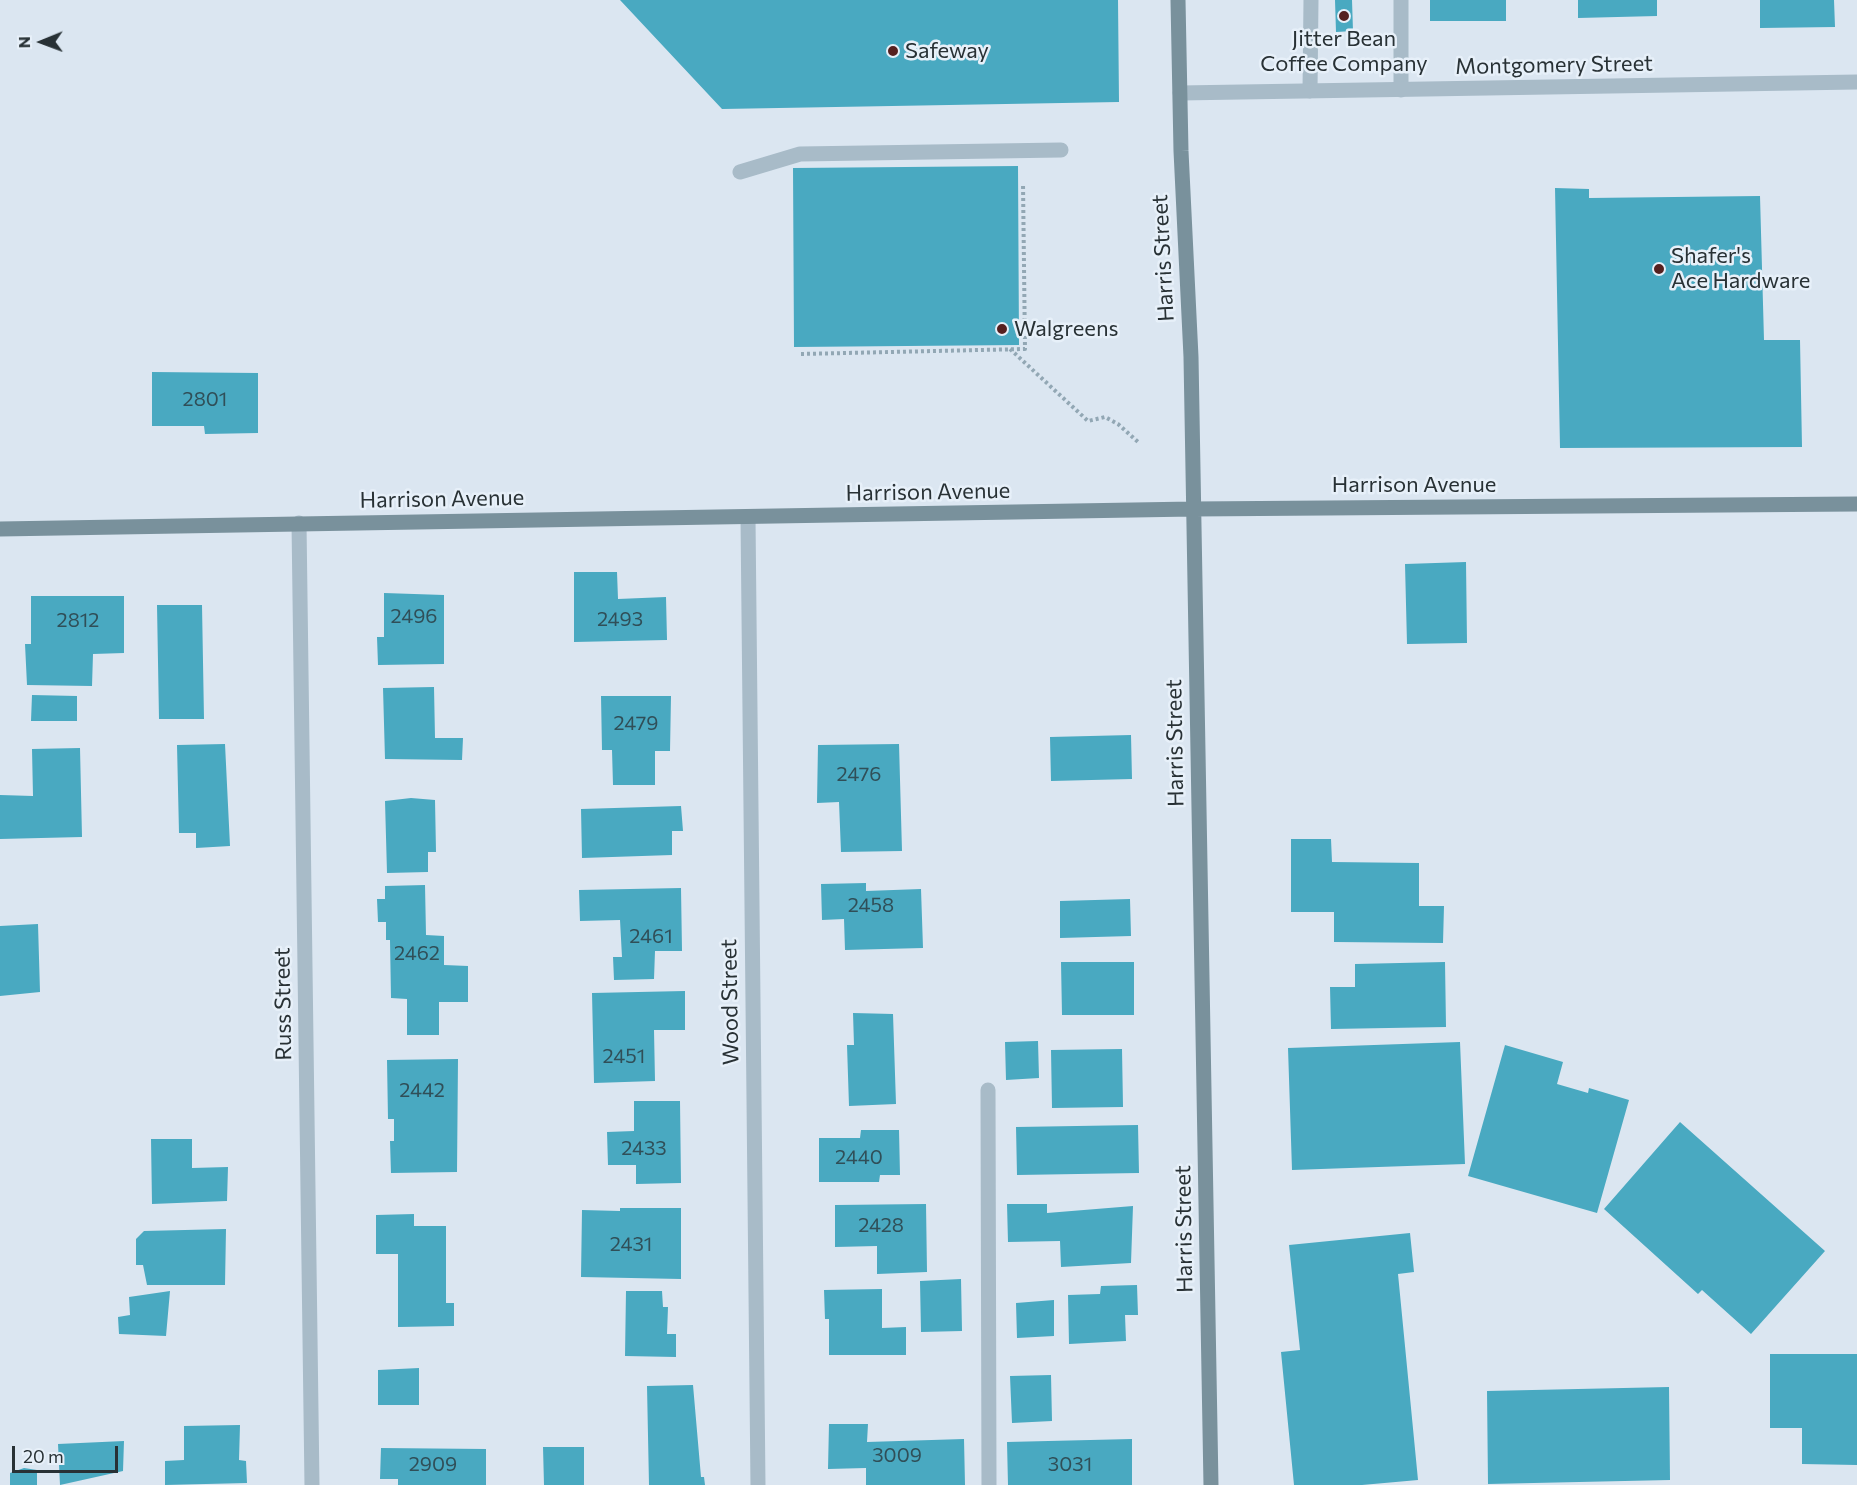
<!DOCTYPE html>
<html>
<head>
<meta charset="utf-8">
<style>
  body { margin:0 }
  #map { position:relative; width:1857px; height:1485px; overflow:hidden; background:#dbe6f1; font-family:Commissioner,sans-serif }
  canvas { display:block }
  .north { position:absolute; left:12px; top:12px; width:60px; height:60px; -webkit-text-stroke:4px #e7f0f9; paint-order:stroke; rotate:269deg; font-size:16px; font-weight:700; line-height:24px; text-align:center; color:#283135 }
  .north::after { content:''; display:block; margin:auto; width:21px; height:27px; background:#283135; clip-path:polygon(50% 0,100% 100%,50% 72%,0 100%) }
  .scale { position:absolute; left:12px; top:1446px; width:106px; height:27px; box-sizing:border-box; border:3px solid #283135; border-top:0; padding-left:8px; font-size:18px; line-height:21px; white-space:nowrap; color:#283135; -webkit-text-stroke:4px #e7f0f9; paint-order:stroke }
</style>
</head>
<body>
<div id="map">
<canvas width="1857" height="1485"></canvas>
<div class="north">N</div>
<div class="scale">20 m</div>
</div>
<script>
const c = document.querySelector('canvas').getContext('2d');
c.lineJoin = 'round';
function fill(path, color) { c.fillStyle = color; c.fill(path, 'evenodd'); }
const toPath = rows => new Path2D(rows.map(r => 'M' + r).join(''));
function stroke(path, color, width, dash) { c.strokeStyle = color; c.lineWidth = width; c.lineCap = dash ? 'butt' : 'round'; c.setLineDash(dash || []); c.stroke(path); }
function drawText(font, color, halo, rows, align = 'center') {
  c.font = font + ' Commissioner,sans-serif'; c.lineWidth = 5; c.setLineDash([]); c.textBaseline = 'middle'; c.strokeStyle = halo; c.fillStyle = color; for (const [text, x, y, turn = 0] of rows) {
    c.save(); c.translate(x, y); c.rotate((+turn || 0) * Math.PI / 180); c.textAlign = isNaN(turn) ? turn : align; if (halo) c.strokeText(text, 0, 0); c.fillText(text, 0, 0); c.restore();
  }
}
const building = toPath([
  [620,0,1118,0,1119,102,722,109],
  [1335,0,1352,0,1353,31,1336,32],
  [1430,0,1506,0,1506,21,1430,21],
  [1578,0,1657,0,1657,16,1578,18],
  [1760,0,1834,0,1835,27,1760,28],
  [1018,166,1019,345,794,347,793,168],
  [1555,188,1589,189,1589,198,1760,196,1764,340,1800,340,1802,447,1560,448],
  [152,372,258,373,258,433,205,434,204,426,152,426],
  [1466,562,1467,643,1407,644,1405,564],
  [574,572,617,572,618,599,666,597,667,640,574,642],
  [384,593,444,595,444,664,378,665,377,637,384,637],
  [31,596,124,596,124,653,93,654,92,686,27,685,25,644,31,644],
  [157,605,202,605,204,719,159,719],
  [434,687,435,738,463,738,462,760,385,759,383,688],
  [32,695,77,696,77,721,31,721],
  [601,696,671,696,670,751,655,751,655,785,613,785,612,750,602,750],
  [1131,735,1132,779,1051,781,1050,737],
  [225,744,230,846,196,848,196,833,179,833,177,745],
  [899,744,902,851,841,852,839,802,817,803,818,745],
  [80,748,82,837,0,839,0,795,33,796,32,749],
  [411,798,435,800,436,852,428,852,428,872,387,873,385,801],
  [681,806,683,831,672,831,672,855,582,858,581,809],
  [1291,839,1331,839,1332,862,1419,863,1419,906,1444,906,1443,943,1334,942,1334,912,1291,912],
  [866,883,866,891,921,889,923,948,845,950,844,919,822,920,821,884],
  [425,885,426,935,444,936,444,965,468,966,468,1002,439,1002,439,1035,407,1035,407,999,391,998,390,940,386,940,386,922,378,922,377,899,385,899,385,886],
  [681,888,682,951,655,951,654,979,614,980,613,957,622,957,620,920,580,921,579,890],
  [1130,899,1131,936,1060,938,1060,901],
  [38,924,40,992,0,996,0,926],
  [1061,962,1134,962,1134,1015,1062,1015],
  [1445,962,1446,1027,1331,1029,1330,987,1355,987,1355,964],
  [685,991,685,1030,654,1030,655,1081,594,1083,592,993],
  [853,1013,893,1014,896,1104,849,1106,847,1045,854,1045],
  [1038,1041,1039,1078,1006,1080,1005,1042],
  [1460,1042,1465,1164,1292,1170,1288,1048],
  [1505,1045,1563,1062,1557,1084,1588,1093,1589,1088,1629,1100,1597,1213,1468,1176],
  [1122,1049,1123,1107,1052,1108,1051,1050],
  [458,1059,457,1172,391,1173,390,1141,394,1141,394,1119,388,1119,387,1060],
  [634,1101,680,1101,681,1183,636,1184,636,1165,608,1165,607,1132,634,1131],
  [1680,1122,1825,1251,1751,1334,1702,1290,1698,1294,1604,1209],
  [1138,1125,1139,1173,1017,1175,1016,1127],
  [861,1130,899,1130,900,1175,880,1175,879,1182,819,1182,819,1138,860,1138],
  [151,1139,192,1139,192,1168,228,1167,227,1201,152,1204],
  [926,1204,927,1272,877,1274,877,1246,835,1247,835,1205],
  [1007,1204,1047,1204,1047,1213,1133,1206,1131,1263,1061,1267,1060,1241,1008,1242],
  [620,1208,681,1208,681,1279,581,1277,582,1210,620,1211],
  [414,1214,414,1226,446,1226,446,1303,454,1303,454,1326,398,1327,398,1254,376,1254,376,1215],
  [226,1229,225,1285,147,1285,143,1265,136,1265,136,1239,144,1231],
  [1410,1233,1414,1272,1398,1274,1418,1480,1362,1485,1294,1485,1281,1352,1300,1350,1289,1245],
  [961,1279,962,1331,921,1332,920,1281],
  [1137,1285,1138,1315,1125,1315,1126,1341,1069,1344,1068,1295,1100,1294,1101,1286],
  [882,1289,882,1328,906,1327,906,1355,829,1355,829,1319,825,1319,824,1290],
  [170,1291,166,1336,119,1334,118,1317,130,1315,129,1297],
  [626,1291,662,1291,663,1307,668,1307,667,1334,676,1334,676,1357,625,1356],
  [1054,1300,1054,1336,1017,1338,1016,1303],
  [1770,1354,1857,1354,1857,1465,1802,1464,1802,1428,1770,1428],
  [419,1368,419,1405,378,1405,378,1370],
  [1051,1375,1052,1421,1012,1423,1010,1376],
  [693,1385,701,1477,704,1477,705,1485,649,1485,647,1386],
  [1669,1387,1670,1480,1488,1484,1487,1391],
  [829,1424,868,1424,867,1442,964,1439,965,1485,866,1485,866,1468,828,1469],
  [240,1425,239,1460,246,1461,247,1483,165,1485,165,1461,184,1460,184,1426],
  [1132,1439,1132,1485,1008,1485,1007,1442],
  [124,1441,123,1471,60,1485,58,1444],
  [543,1447,584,1447,584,1485,544,1485],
  [381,1448,486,1449,486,1485,398,1485,398,1479,380,1479],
  [24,1468,37,1470,37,1485,10,1485,10,1473]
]);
const path = toPath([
  [1010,349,1088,421,1105,417,1118,424,1138,442],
  [801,354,1025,349,1023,183]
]);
const lane = toPath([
  [1401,90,1401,0],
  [1310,91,1311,0],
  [740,172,800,154,1061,150],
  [988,1090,989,1485]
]);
const street = toPath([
  [1180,93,1857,82],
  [748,518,758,1485],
  [299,523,312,1485]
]);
const secondary = toPath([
  [1178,0,1181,151,1191,357,1211,1485],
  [0,529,1193,509,1857,504]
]);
const markers = [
  [1344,16,6,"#55201f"],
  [893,51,6,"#55201f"],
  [1659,269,6,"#55201f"],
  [1002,329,6,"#55201f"]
];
const numberNames = [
  ["2801",205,399],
  ["2496",414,616],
  ["2493",620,619],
  ["2812",78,620],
  ["2479",636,723],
  ["2476",859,774],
  ["2458",871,905],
  ["2461",651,936],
  ["2462",417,953],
  ["2451",624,1056],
  ["2442",422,1090],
  ["2433",644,1148],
  ["2440",859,1157],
  ["2428",881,1225],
  ["2431",631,1244],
  ["3009",897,1455],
  ["2909",433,1464],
  ["3031",1070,1464]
];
const poiNames = [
  ["Jitter Bean",1344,39,"center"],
  ["Coffee Company",1344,64,"center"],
  ["Safeway",905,51],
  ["Shafer's",1671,256],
  ["Ace Hardware",1671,281],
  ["Walgreens",1014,329]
];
const streetNames = [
  ["Montgomery Street",1554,65,-1],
  ["Harris Street",1163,258,-93],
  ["Harrison Avenue",1414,485],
  ["Harrison Avenue",928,492,-1],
  ["Harrison Avenue",442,499,-1],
  ["Harris Street",1175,743,-91],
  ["Wood Street",730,1002,-91],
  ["Russ Street",283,1004,-91],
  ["Harris Street",1184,1229,-91]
];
fill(building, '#49a9c1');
stroke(path, '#92a7b4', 4, [3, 3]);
stroke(lane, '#a8bbc8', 15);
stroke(street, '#a8bbc8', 15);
stroke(secondary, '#79919c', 15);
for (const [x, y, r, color] of markers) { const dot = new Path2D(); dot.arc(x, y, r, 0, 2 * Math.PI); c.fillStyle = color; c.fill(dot); stroke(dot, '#e7f0f9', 2); }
drawText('20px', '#304f58', null, numberNames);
drawText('22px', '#283135', '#e7f0f9', poiNames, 'left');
drawText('22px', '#283135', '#e7f0f9', streetNames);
</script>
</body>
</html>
